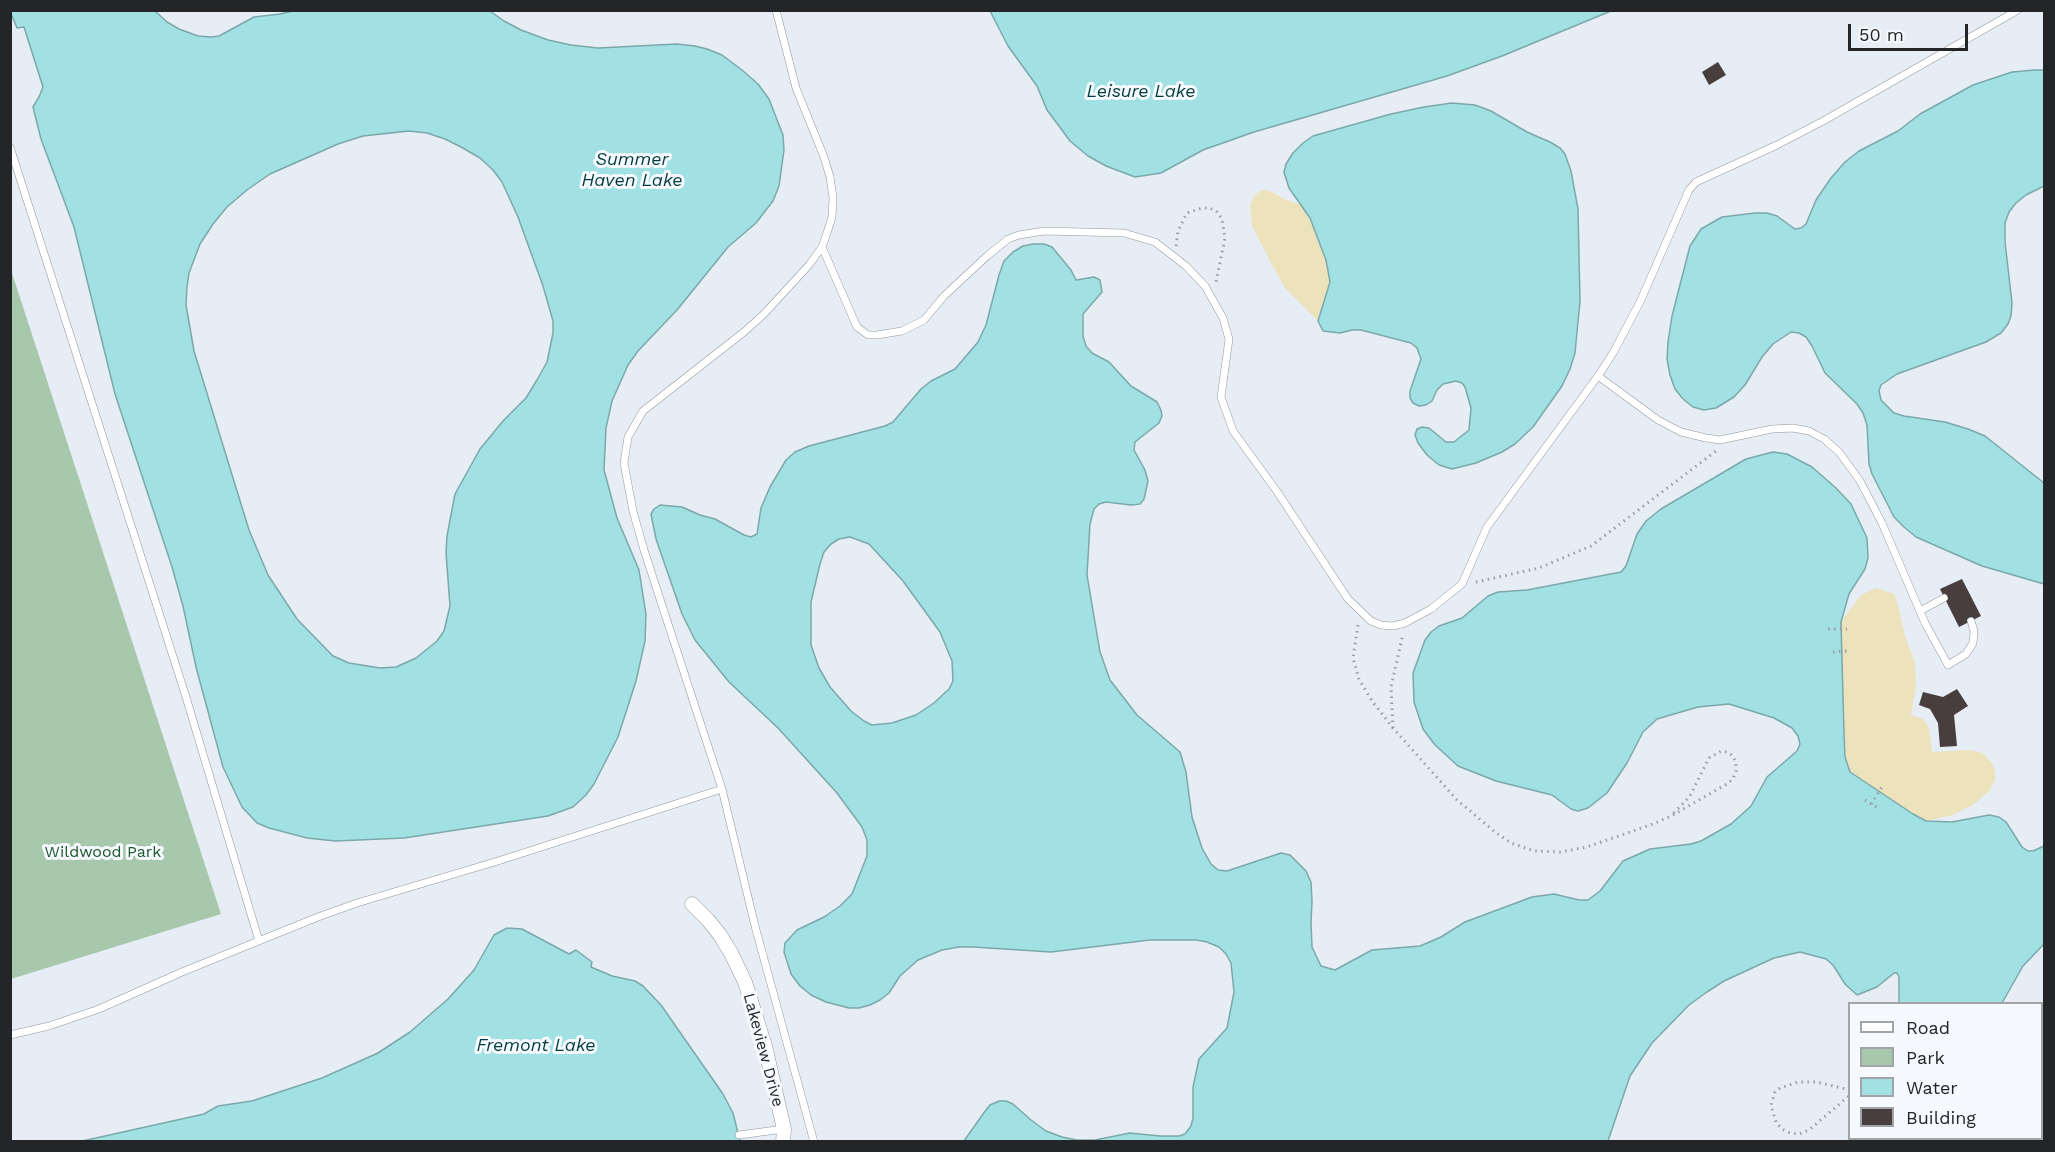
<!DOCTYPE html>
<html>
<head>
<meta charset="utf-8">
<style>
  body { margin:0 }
  #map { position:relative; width:2055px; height:1152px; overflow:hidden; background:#e6edf4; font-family:"Work Sans",sans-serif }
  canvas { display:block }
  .frame { position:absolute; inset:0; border:12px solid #232528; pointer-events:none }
  .legend { position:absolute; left:1848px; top:1002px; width:195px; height:138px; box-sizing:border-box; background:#f6fafe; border:2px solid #a2a5a8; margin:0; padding:8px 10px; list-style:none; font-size:18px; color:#232528 }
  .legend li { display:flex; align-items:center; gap:12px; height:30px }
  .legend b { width:30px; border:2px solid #a2a5a8 }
  .scale { position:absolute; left:1848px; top:24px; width:120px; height:27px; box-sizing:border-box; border:3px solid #232528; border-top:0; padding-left:8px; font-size:18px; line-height:21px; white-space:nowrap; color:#232528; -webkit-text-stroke:4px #f6fafe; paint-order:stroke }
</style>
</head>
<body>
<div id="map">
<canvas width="2055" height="1152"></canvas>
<div class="frame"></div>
<ul class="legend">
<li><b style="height:8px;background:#fff"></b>Road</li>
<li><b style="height:16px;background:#a7c8ac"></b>Park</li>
<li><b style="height:16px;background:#a1e0e3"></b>Water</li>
<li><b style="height:16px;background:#473e3d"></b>Building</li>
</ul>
<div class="scale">50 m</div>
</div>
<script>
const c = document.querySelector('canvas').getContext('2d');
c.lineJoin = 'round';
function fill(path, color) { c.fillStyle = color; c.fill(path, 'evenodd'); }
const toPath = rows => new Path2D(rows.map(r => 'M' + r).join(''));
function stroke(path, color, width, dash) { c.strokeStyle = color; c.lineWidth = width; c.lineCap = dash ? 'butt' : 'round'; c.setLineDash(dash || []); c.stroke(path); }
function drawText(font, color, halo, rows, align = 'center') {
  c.font = font + ' "Work Sans",sans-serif'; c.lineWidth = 6; c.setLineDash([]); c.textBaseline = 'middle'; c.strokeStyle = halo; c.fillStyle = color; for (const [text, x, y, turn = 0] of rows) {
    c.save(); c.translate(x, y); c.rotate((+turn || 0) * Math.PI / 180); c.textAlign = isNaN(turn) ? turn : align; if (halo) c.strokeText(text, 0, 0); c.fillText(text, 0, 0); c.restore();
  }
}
const green = toPath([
  [10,267,221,914,11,979,10,979]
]);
const sand = toPath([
  [1263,190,1270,191,1286,200,1302,205,1317,234,1326,260,1330,282,1318,321,1285,288,1270,261,1252,226,1250,206,1252,200,1257,193],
  [1876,588,1894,594,1897,601,1905,636,1915,663,1916,687,1911,715,1923,719,1929,728,1932,752,1970,750,1980,752,1985,755,1992,763,1995,771,1995,780,1990,790,1973,805,1953,815,1926,821,1913,814,1857,777,1847,767,1844,734,1841,622,1861,595]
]);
const water = toPath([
  [10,11,155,11,167,22,179,29,198,36,212,37,219,36,254,17,280,14,293,11,490,11,504,21,521,30,548,40,571,45,598,48,677,44,695,46,707,49,722,55,742,70,758,84,769,99,783,135,784,150,779,186,773,201,756,223,728,247,677,310,638,351,628,365,612,401,606,428,604,470,617,518,639,570,646,614,645,641,636,681,618,737,594,784,586,795,573,807,548,816,404,838,335,841,307,838,269,828,257,823,242,807,223,767,196,667,183,606,172,567,115,394,74,227,41,139,33,107,39,97,43,87,24,27,17,28,10,11],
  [409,131,427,133,445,139,461,147,480,158,493,170,502,182,518,217,543,286,553,321,553,333,547,362,537,380,526,398,503,421,480,449,455,494,447,536,446,553,450,606,444,631,437,641,416,658,396,667,380,668,349,663,333,656,297,619,268,575,249,530,194,351,186,305,187,287,189,273,200,244,213,224,227,207,247,190,270,174,338,144,363,136,409,131],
  [990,11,1611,11,1502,56,1447,76,1254,132,1203,150,1161,173,1135,177,1106,166,1088,156,1070,141,1047,110,1037,86,1008,46,990,11],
  [2035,70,2044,70,2044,186,2026,195,2016,203,2009,212,2005,223,2005,242,2012,303,2011,316,2008,324,2001,333,1986,342,1897,374,1881,385,1879,391,1881,400,1894,413,1904,416,1945,422,1968,429,1985,436,2044,483,2044,584,1982,566,1916,537,1904,527,1894,517,1872,474,1869,464,1867,425,1863,413,1857,404,1825,373,1812,346,1806,337,1799,333,1791,332,1773,344,1762,357,1745,385,1734,397,1716,408,1704,410,1693,407,1683,399,1675,389,1670,375,1667,359,1668,342,1672,316,1690,246,1701,229,1722,217,1755,213,1767,213,1777,216,1795,229,1801,228,1806,224,1816,200,1831,178,1845,162,1859,151,1898,131,1920,114,1973,85,2012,72,2035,70],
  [1452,103,1475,105,1491,111,1527,132,1550,142,1560,148,1565,154,1571,171,1578,209,1580,301,1575,353,1570,369,1562,386,1533,427,1515,444,1502,452,1476,463,1452,469,1439,465,1427,455,1418,443,1415,435,1417,429,1422,427,1429,428,1446,442,1454,442,1469,430,1471,408,1465,387,1462,383,1456,381,1443,384,1437,390,1432,401,1426,405,1419,406,1413,403,1410,398,1410,391,1421,359,1417,348,1411,343,1361,330,1352,330,1340,333,1323,331,1318,321,1330,282,1326,260,1310,218,1289,188,1284,172,1286,164,1293,153,1303,143,1313,136,1391,114,1424,107,1452,103],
  [1033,244,1044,244,1052,247,1071,270,1076,280,1094,277,1100,280,1102,292,1083,314,1083,336,1086,346,1092,353,1109,362,1131,386,1157,402,1161,410,1162,416,1159,423,1135,442,1134,450,1145,470,1148,481,1144,499,1140,504,1131,505,1106,502,1099,504,1094,509,1090,524,1087,575,1100,652,1110,680,1137,715,1180,752,1186,772,1192,817,1202,848,1211,864,1218,870,1227,871,1281,853,1290,855,1306,871,1311,882,1312,901,1311,923,1312,947,1321,966,1335,970,1372,950,1420,946,1441,937,1465,922,1532,897,1554,894,1579,900,1588,900,1600,891,1623,861,1650,849,1691,844,1701,841,1731,824,1751,806,1767,777,1797,751,1800,744,1798,736,1792,728,1774,718,1729,704,1698,707,1657,719,1643,732,1627,763,1607,793,1588,808,1578,811,1571,809,1552,795,1496,781,1458,766,1435,745,1423,729,1414,702,1413,673,1425,640,1431,632,1439,626,1462,618,1488,596,1498,592,1527,590,1621,572,1626,566,1637,534,1646,521,1661,509,1746,459,1773,452,1787,454,1812,467,1836,488,1851,504,1867,538,1868,558,1865,569,1849,594,1841,622,1844,734,1845,757,1850,772,1913,814,1926,821,1952,822,1989,815,1999,817,2006,822,2022,847,2028,851,2033,851,2044,846,2044,944,2023,966,2002,1003,1899,1003,1899,977,1897,973,1894,973,1877,987,1857,995,1845,984,1833,965,1826,959,1800,952,1774,958,1724,981,1707,992,1689,1005,1652,1043,1630,1076,1608,1141,964,1141,983,1114,990,1105,999,1101,1006,1101,1013,1104,1031,1120,1046,1131,1062,1137,1077,1140,1095,1140,1130,1133,1160,1136,1179,1136,1185,1134,1191,1126,1193,1118,1193,1087,1199,1059,1227,1028,1234,992,1231,963,1226,954,1219,947,1207,942,1196,940,1150,940,1051,952,973,947,959,947,942,950,918,960,900,976,889,993,880,1000,870,1005,859,1008,849,1008,826,1002,811,995,800,986,791,974,784,952,785,943,797,930,824,917,840,906,852,894,867,856,867,840,862,827,837,793,778,728,729,682,695,640,682,614,656,539,651,514,654,509,660,505,682,507,700,515,715,519,744,535,751,537,757,534,761,508,770,487,786,460,795,452,809,446,885,426,893,422,921,389,931,381,955,369,978,342,986,325,999,275,1004,261,1013,252,1023,246,1033,244],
  [850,537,869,544,903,581,940,632,952,661,953,681,949,689,934,703,916,715,892,723,872,725,864,721,851,711,830,687,819,668,811,645,811,602,820,564,824,552,831,544,839,539,850,537],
  [507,928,522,929,569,954,576,950,592,962,591,967,612,976,635,981,643,986,661,1005,723,1094,733,1113,740,1141,78,1142,204,1114,218,1106,252,1101,322,1078,378,1053,410,1032,448,999,474,970,494,935,507,928],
  [2039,1138,2040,1141,1940,1142,1940,1139,2039,1138]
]);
const building = toPath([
  [1718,62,1726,75,1709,85,1702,72],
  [1962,579,1981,616,1959,627,1940,589],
  [1957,689,1968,706,1954,715,1957,746,1940,747,1938,723,1930,709,1919,705,1923,692,1943,697]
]);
const path = toPath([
  [1176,246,1178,231,1187,213,1202,208,1210,208,1217,212,1222,219,1225,238,1216,282],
  [1476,582,1539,568,1591,546,1716,451],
  [1358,625,1353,658,1359,679,1372,701,1393,728,1457,800,1495,832,1511,843,1534,851,1560,852,1587,847,1653,824,1671,816,1727,784,1733,779,1736,771,1736,763,1733,756,1727,752,1721,751,1709,758,1690,796,1671,816],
  [1828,629,1847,629],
  [1833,652,1847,651],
  [1393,728,1391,687,1403,634],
  [1865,800,1878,808],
  [1871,804,1882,787],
  [1850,1090,1817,1082,1798,1082,1780,1088,1775,1092,1771,1106,1776,1122,1782,1129,1790,1133,1799,1134,1809,1130,1850,1095],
  [1923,1138,1924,1142]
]);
const service = toPath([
  [776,10,796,88,824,157,830,177,833,198,832,217,827,233,822,247,809,265,764,314,744,332,643,411,628,437,624,463,633,511,644,550,722,789,755,926,814,1142],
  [10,147,186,697,259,941],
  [822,247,857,327,868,335,877,335,902,331,924,320,944,296,987,256,1008,239,1019,235,1044,231,1124,233,1155,242,1186,266,1205,286,1223,318,1229,339,1221,397,1233,431,1276,490,1348,599,1371,621,1381,625,1393,626,1405,623,1431,609,1462,584,1487,527,1598,376,1613,353,1640,302,1689,190,1696,182,1777,145,1825,120,2018,10],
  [1598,376,1658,420,1681,432,1706,438,1720,440,1772,429,1793,428,1809,431,1824,439,1839,452,1860,481,1882,523,1925,623,1948,665,1966,654,1973,643,1974,631,1971,621],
  [1920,611,1944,598],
  [10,1035,49,1026,99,1009,182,972,318,917,357,903,498,861,722,789],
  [2042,1091,2044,1091],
  [739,1135,784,1129]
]);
const minor = toPath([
  [692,904,708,920,720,935,731,953,745,982,765,1046,784,1129,783,1142]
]);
const parkNames = [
  ["Wildwood Park",103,852]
];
const streetNames = [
  ["Lakeview Drive",763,1050,75]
];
const waterNames = [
  ["Leisure Lake",1141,92],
  ["Summer",632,160],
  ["Haven Lake",632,181],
  ["Fremont Lake",536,1046]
];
fill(green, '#a7c8ac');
fill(sand, '#ece3bd');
fill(water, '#a1e0e3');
stroke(water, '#7ba8ab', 1.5);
fill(building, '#473e3d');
stroke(service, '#91979e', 8);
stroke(minor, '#91979e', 15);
stroke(path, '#999ea4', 3, [1.5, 4.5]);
stroke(service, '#fff', 7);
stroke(minor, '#fff', 14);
drawText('16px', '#1d582c', '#f6fafe', parkNames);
drawText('16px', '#232528', '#f6fafe', streetNames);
drawText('italic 18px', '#003b3e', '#f6fafe', waterNames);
</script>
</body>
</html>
